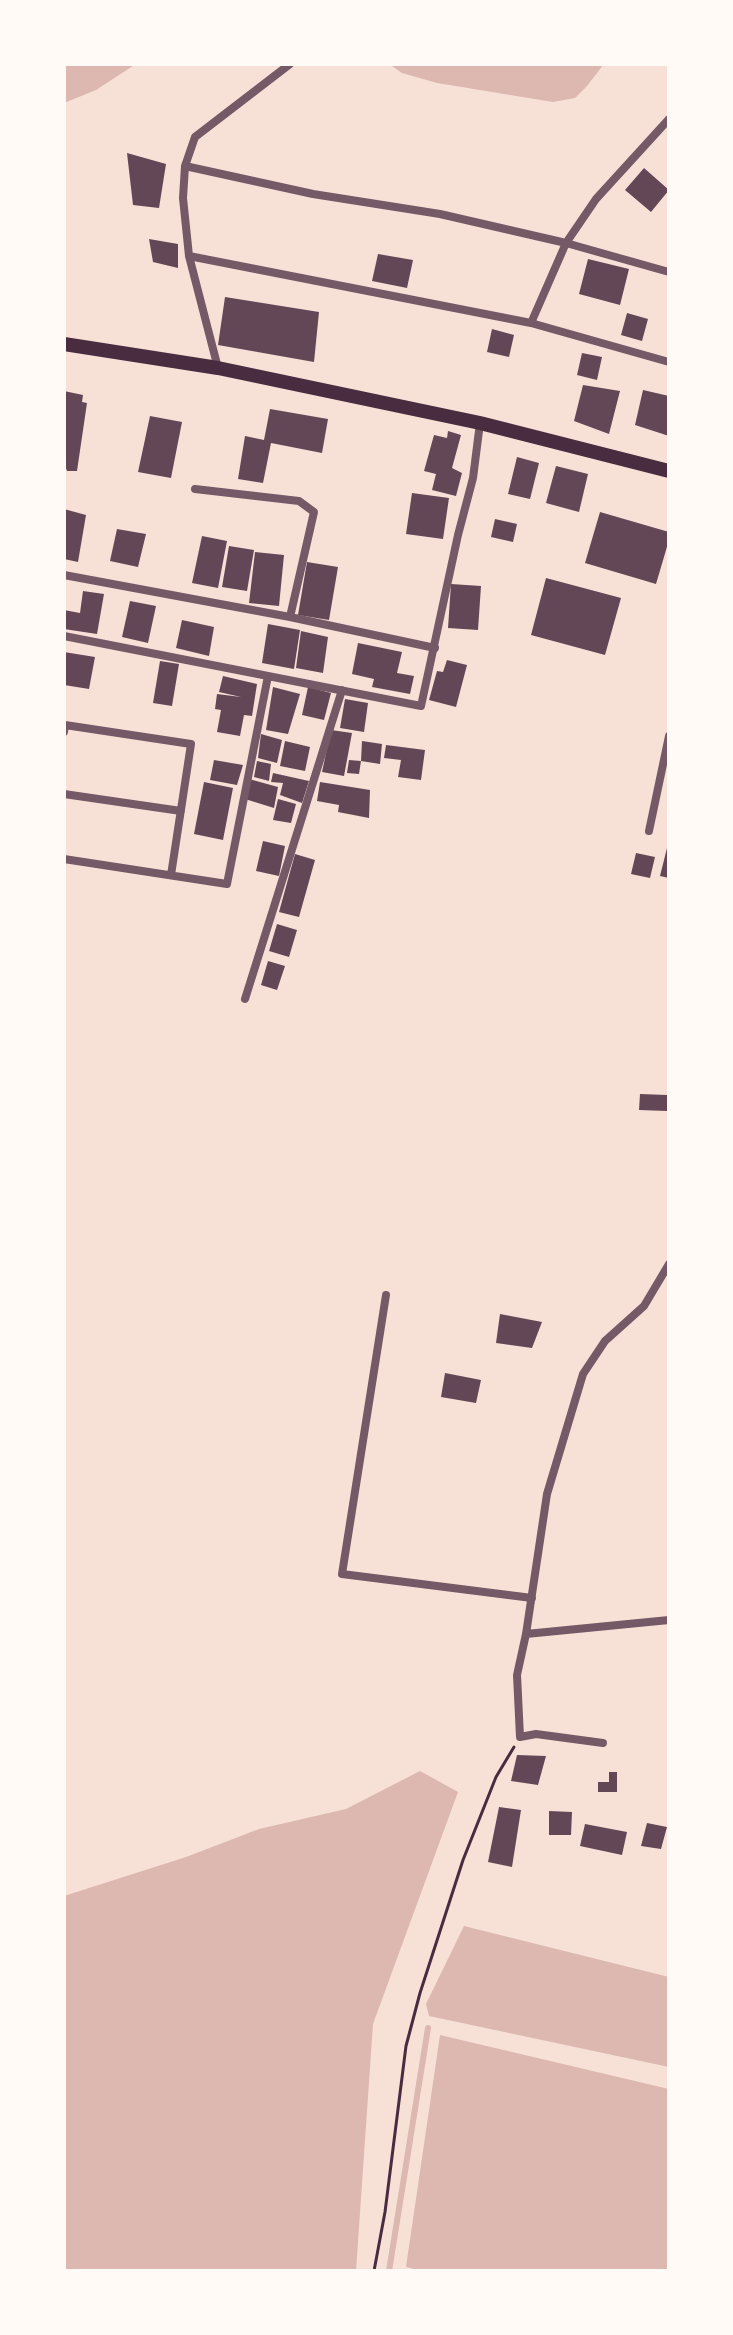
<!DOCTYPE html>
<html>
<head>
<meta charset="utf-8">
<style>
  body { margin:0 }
  #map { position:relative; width:733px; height:2335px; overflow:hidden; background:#f7e1d7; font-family:Roboto,sans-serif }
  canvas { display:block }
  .frame { position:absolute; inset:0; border:66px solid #fffaf5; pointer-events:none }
</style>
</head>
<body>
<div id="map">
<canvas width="733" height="2335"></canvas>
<div class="frame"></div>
</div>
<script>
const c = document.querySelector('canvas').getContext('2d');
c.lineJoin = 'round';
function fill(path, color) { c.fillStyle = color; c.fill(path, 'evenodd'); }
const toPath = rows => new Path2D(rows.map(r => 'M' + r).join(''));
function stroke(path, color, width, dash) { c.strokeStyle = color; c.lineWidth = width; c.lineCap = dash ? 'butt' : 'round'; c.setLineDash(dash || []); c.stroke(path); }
const water = toPath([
  [64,64,136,64,96,90,64,103],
  [389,64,604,64,587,86,575,98,553,102,437,83,402,73],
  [420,1771,458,1792,373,2024,356,2271,64,2271,64,1896,186,1857,259,1829,346,1809],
  [464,1926,669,1977,669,2067,429,2016,426,2004],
  [440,2035,669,2089,669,2271,422,2271,406,2267]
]);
const stream = toPath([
  [389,2271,428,2028]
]);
const building = toPath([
  [127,153,166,164,159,208,133,205],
  [644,168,669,190,651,212,625,190],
  [149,239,178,244,178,268,153,262],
  [378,254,413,260,407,288,372,281],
  [588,259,629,269,620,305,579,294],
  [225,297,319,312,314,362,218,345],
  [627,313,648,319,642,341,621,335],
  [492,329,514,335,509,357,487,352],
  [582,353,602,357,597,380,577,375],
  [583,385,620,391,609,434,574,421],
  [643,390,669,396,669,436,635,425],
  [64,391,83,395,82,402,87,403,77,471,67,471,64,463],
  [270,409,328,419,322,453,271,443,263,483,238,479,245,436,264,440],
  [150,416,182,422,171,478,138,472],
  [448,431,461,435,452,468,462,473,456,496,432,490,436,474,424,471,434,435,447,438],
  [517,457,539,463,530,499,508,494],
  [556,466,588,474,579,512,546,503],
  [412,493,449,498,443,539,406,534],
  [64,509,86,515,78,562,64,559],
  [600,512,669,532,669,540,656,584,585,563],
  [495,519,517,524,513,542,491,537],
  [117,529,146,534,138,567,110,561],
  [202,536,227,541,218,588,192,583],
  [229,546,254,550,247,591,222,587],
  [255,552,284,555,279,606,249,603],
  [307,562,338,567,329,620,298,615],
  [546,578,621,598,605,655,531,635],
  [451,584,481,586,478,630,448,628],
  [83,591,104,594,97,634,64,629,64,610,80,613],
  [130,601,156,606,148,643,122,637],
  [182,620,214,627,209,656,176,648],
  [268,624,300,630,294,669,262,663],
  [301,631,328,637,323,673,296,668],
  [358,643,402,652,397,673,414,676,410,694,372,687,374,679,352,674],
  [64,652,95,657,89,689,64,685],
  [447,660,467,665,456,707,429,700,437,671,443,672],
  [160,661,179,664,172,706,153,703],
  [223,676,257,684,252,716,244,715,240,736,217,732,221,710,215,709,217,694,241,697,219,692],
  [273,687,300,694,288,734,266,730],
  [308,687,331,693,324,720,302,715],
  [345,699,368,703,364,732,340,728],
  [331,730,352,733,344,776,322,772],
  [261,734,282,740,277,763,258,758],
  [285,741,310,747,305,771,280,766],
  [362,741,382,744,380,764,361,761],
  [386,745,425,750,421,780,398,777,401,760,384,758],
  [214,760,243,765,237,785,210,780],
  [349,760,361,761,359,774,347,773],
  [257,761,271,764,269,781,254,777],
  [273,773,309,781,302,803,280,795,283,783,271,782],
  [249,779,278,787,274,808,245,799],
  [204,782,233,788,223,840,194,834],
  [320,782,370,790,369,818,338,812,339,805,317,801],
  [278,799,296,804,291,823,273,820],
  [263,841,285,846,279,876,256,871],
  [668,844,669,844,669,878,660,876],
  [636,853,655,857,650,878,631,874],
  [295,854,315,860,299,917,279,912],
  [277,924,297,930,289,957,269,951],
  [268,961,285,966,277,990,261,985],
  [640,1094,667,1095,667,1111,639,1110],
  [500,1314,542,1322,532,1348,496,1343],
  [445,1373,481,1380,476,1403,441,1397],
  [517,1755,546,1756,538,1785,511,1781],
  [609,1772,617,1772,617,1792,598,1792,598,1782,609,1782],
  [499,1807,521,1810,512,1867,488,1862],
  [549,1811,572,1812,571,1835,549,1835],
  [647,1823,667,1827,661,1849,641,1846],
  [585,1824,627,1832,622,1855,580,1846]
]);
const path = toPath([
  [374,2271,385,2212,406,2046,420,1993,463,1860,496,1777,514,1747]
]);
const minor = toPath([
  [185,166,313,194,440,214,566,243,669,272],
  [189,256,531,323,669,362],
  [531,323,566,243,596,199,669,119],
  [218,368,189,256,183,198,185,166,195,137,290,64],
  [195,489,299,501,314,512,290,617],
  [64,575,290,617,435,648],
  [64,636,421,706,458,535,473,478,480,423],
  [64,732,65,725,191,744,171,875],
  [64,794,181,811],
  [649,831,669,736],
  [64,859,227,884,268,676],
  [245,999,342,690],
  [386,1295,342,1574,532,1598],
  [526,1634,669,1620],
  [603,1743,536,1734,520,1737,517,1675,526,1634,547,1494,583,1374,605,1341,644,1306,669,1264]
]);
const secondary = toPath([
  [64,344,218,368,480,423,669,471]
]);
fill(water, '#dcb8b0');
stroke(stream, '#dcb8b0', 6);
fill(building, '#644757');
stroke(path, '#4a2c40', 3);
stroke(minor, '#755966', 8);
stroke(secondary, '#4a2c40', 14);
</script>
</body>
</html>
